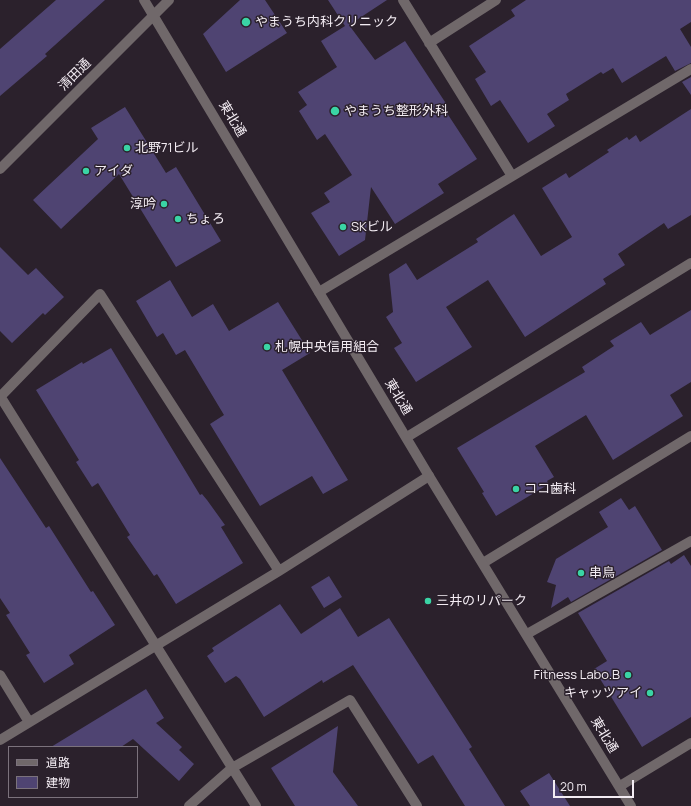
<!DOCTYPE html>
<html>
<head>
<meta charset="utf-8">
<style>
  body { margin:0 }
  #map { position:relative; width:691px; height:806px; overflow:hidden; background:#2b212c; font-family:Manrope,"Noto Sans JP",sans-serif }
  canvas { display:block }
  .legend { position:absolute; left:8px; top:746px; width:130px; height:52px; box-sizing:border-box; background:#2b212c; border:1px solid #7b727c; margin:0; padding:5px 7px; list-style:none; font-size:12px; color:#f3ecf3 }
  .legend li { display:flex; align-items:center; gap:8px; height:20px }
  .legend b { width:20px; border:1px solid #7b727c }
  .scale { position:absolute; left:553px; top:780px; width:81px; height:18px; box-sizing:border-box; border:2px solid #f3ecf3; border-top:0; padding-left:5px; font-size:12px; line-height:14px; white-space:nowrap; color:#f3ecf3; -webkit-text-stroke:3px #2b212c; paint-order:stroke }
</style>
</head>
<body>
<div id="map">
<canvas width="691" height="806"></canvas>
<ul class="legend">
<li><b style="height:5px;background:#70686a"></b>道路</li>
<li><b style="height:11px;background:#4f4472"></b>建物</li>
</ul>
<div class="scale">20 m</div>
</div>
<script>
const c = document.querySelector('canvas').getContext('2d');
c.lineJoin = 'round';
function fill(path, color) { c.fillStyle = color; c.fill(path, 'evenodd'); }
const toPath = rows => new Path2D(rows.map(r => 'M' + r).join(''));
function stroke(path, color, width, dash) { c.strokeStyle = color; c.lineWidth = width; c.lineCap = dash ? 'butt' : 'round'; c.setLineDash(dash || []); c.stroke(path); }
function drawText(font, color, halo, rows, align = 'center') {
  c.font = font + ' Manrope,"Noto Sans JP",sans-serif'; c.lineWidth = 3; c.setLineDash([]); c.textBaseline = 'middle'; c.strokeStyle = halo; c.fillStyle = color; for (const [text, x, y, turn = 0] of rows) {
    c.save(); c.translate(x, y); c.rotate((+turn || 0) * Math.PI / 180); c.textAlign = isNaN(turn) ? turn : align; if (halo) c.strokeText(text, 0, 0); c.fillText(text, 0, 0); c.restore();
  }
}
const building = toPath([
  [56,0,105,0,45,54,47,56,0,96,0,49],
  [240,0,265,0,287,33,226,72,203,34],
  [328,0,387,0,349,25,375,60,405,41,447,105,443,107,477,159,438,184,444,193,395,224,371,187,365,240,339,256,311,213,330,202,324,193,352,175,325,134,317,140,299,111,307,105,298,92,337,67,321,41,345,26],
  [526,0,691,0,691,22,680,29,691,47,691,63,675,71,666,56,622,83,613,68,603,74,601,72,566,94,569,100,547,114,555,126,528,143,500,100,491,106,475,79,486,72,469,46,515,16,511,10],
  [691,77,691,95,682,82],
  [125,107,166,173,176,167,221,241,176,267,119,174,61,229,33,200,98,139,91,128],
  [691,109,691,215,668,229,664,223,618,254,625,265,603,279,606,284,525,337,488,280,446,307,472,347,416,382,394,348,402,343,386,317,393,312,389,274,406,263,417,280,478,242,476,239,514,214,541,256,572,237,542,188,566,173,569,178,609,152,607,150,627,137,629,140,636,135,640,142],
  [0,247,28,275,36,268,64,297,45,315,43,313,12,343,0,331],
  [170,280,192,317,213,304,229,331,278,302,310,353,282,370,348,480,323,494,312,476,260,506,210,424,224,415,185,350,176,355,163,333,157,337,136,301],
  [691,310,691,382,670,395,683,416,613,460,586,415,535,446,554,477,547,481,549,484,496,516,482,493,484,492,457,448,585,372,582,367,614,346,610,341,641,322,650,335],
  [111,348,200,495,202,494,207,500,225,525,221,527,243,563,176,604,157,574,154,576,127,537,130,535,98,483,92,487,76,462,79,460,36,390,82,362,83,364],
  [0,458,46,528,49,526,91,592,93,591,115,625,69,655,74,664,44,683,26,655,30,653,6,615,10,613,0,598],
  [621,498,629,510,635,506,662,550,571,602,568,597,551,608,556,585,547,582,556,559,608,527,599,512],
  [684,555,691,566,691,717,642,747,594,669,607,661,578,613,669,561,671,564],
  [329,576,342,597,324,608,311,587],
  [280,604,301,634,340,608,358,637,389,618,472,747,469,749,505,806,465,806,433,755,418,764,353,665,323,683,322,680,264,717,240,679,236,676,225,683,207,656,214,651,212,648],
  [146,689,164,718,156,723,182,747,179,750,194,764,179,781,133,739,121,747,51,747],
  [338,726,333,772,358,806,295,806,271,768],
  [549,773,570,806,530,806,520,791]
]);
const service = toPath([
  [527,634,691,541]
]);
const minor = toPath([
  [403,0,512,176],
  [429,43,496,0],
  [319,292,691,69],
  [0,396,256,806],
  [0,397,100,294,279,571],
  [407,437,691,263],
  [483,563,691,436],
  [0,675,29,722],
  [0,740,279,571,429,476],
  [620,786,691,743],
  [189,806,232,768,350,700,417,806]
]);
const tertiary = toPath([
  [144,0,429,476,631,806],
  [0,169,169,0]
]);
const markers = [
  [246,22,5,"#3ad4a5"],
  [335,111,5,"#3ad4a5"],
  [127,148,4,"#3ad4a5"],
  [86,171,4,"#3ad4a5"],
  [164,204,4,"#3ad4a5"],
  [178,219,4,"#3ad4a5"],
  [343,227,4,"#3ad4a5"],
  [267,347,4,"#3ad4a5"],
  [516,489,4,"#3ad4a5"],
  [581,573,4,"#3ad4a5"],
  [428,601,4,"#3ad4a5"],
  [628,675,4,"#3ad4a5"],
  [650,693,4,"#3ad4a5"]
];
const poiNames = [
  ["やまうち内科クリニック",255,22],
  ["やまうち整形外科",344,111],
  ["北野71ビル",135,148],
  ["アイダ",94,171],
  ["淳吟",156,204,"right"],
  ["ちょろ",186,219],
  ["SKビル",351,227],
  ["札幌中央信用組合",275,347],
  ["ココ歯科",524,489],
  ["串鳥",589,573],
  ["三井のリパーク",436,601],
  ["Fitness Labo.B",620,675,"right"],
  ["キャッツアイ",642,693,"right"]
];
const streetNames = [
  ["清田通",75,75,-45],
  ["東北通",232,119,59],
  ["東北通",398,397,59],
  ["東北通",604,735,59]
];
fill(building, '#4f4472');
stroke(service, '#70686a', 10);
stroke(minor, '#70686a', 10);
stroke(tertiary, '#70686a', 10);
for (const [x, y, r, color] of markers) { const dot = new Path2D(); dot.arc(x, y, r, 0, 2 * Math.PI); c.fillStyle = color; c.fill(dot); stroke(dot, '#2b212c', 1.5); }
drawText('13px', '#f3ecf3', '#2b212c', poiNames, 'left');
drawText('13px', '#f3ecf3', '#2b212c', streetNames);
</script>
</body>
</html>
